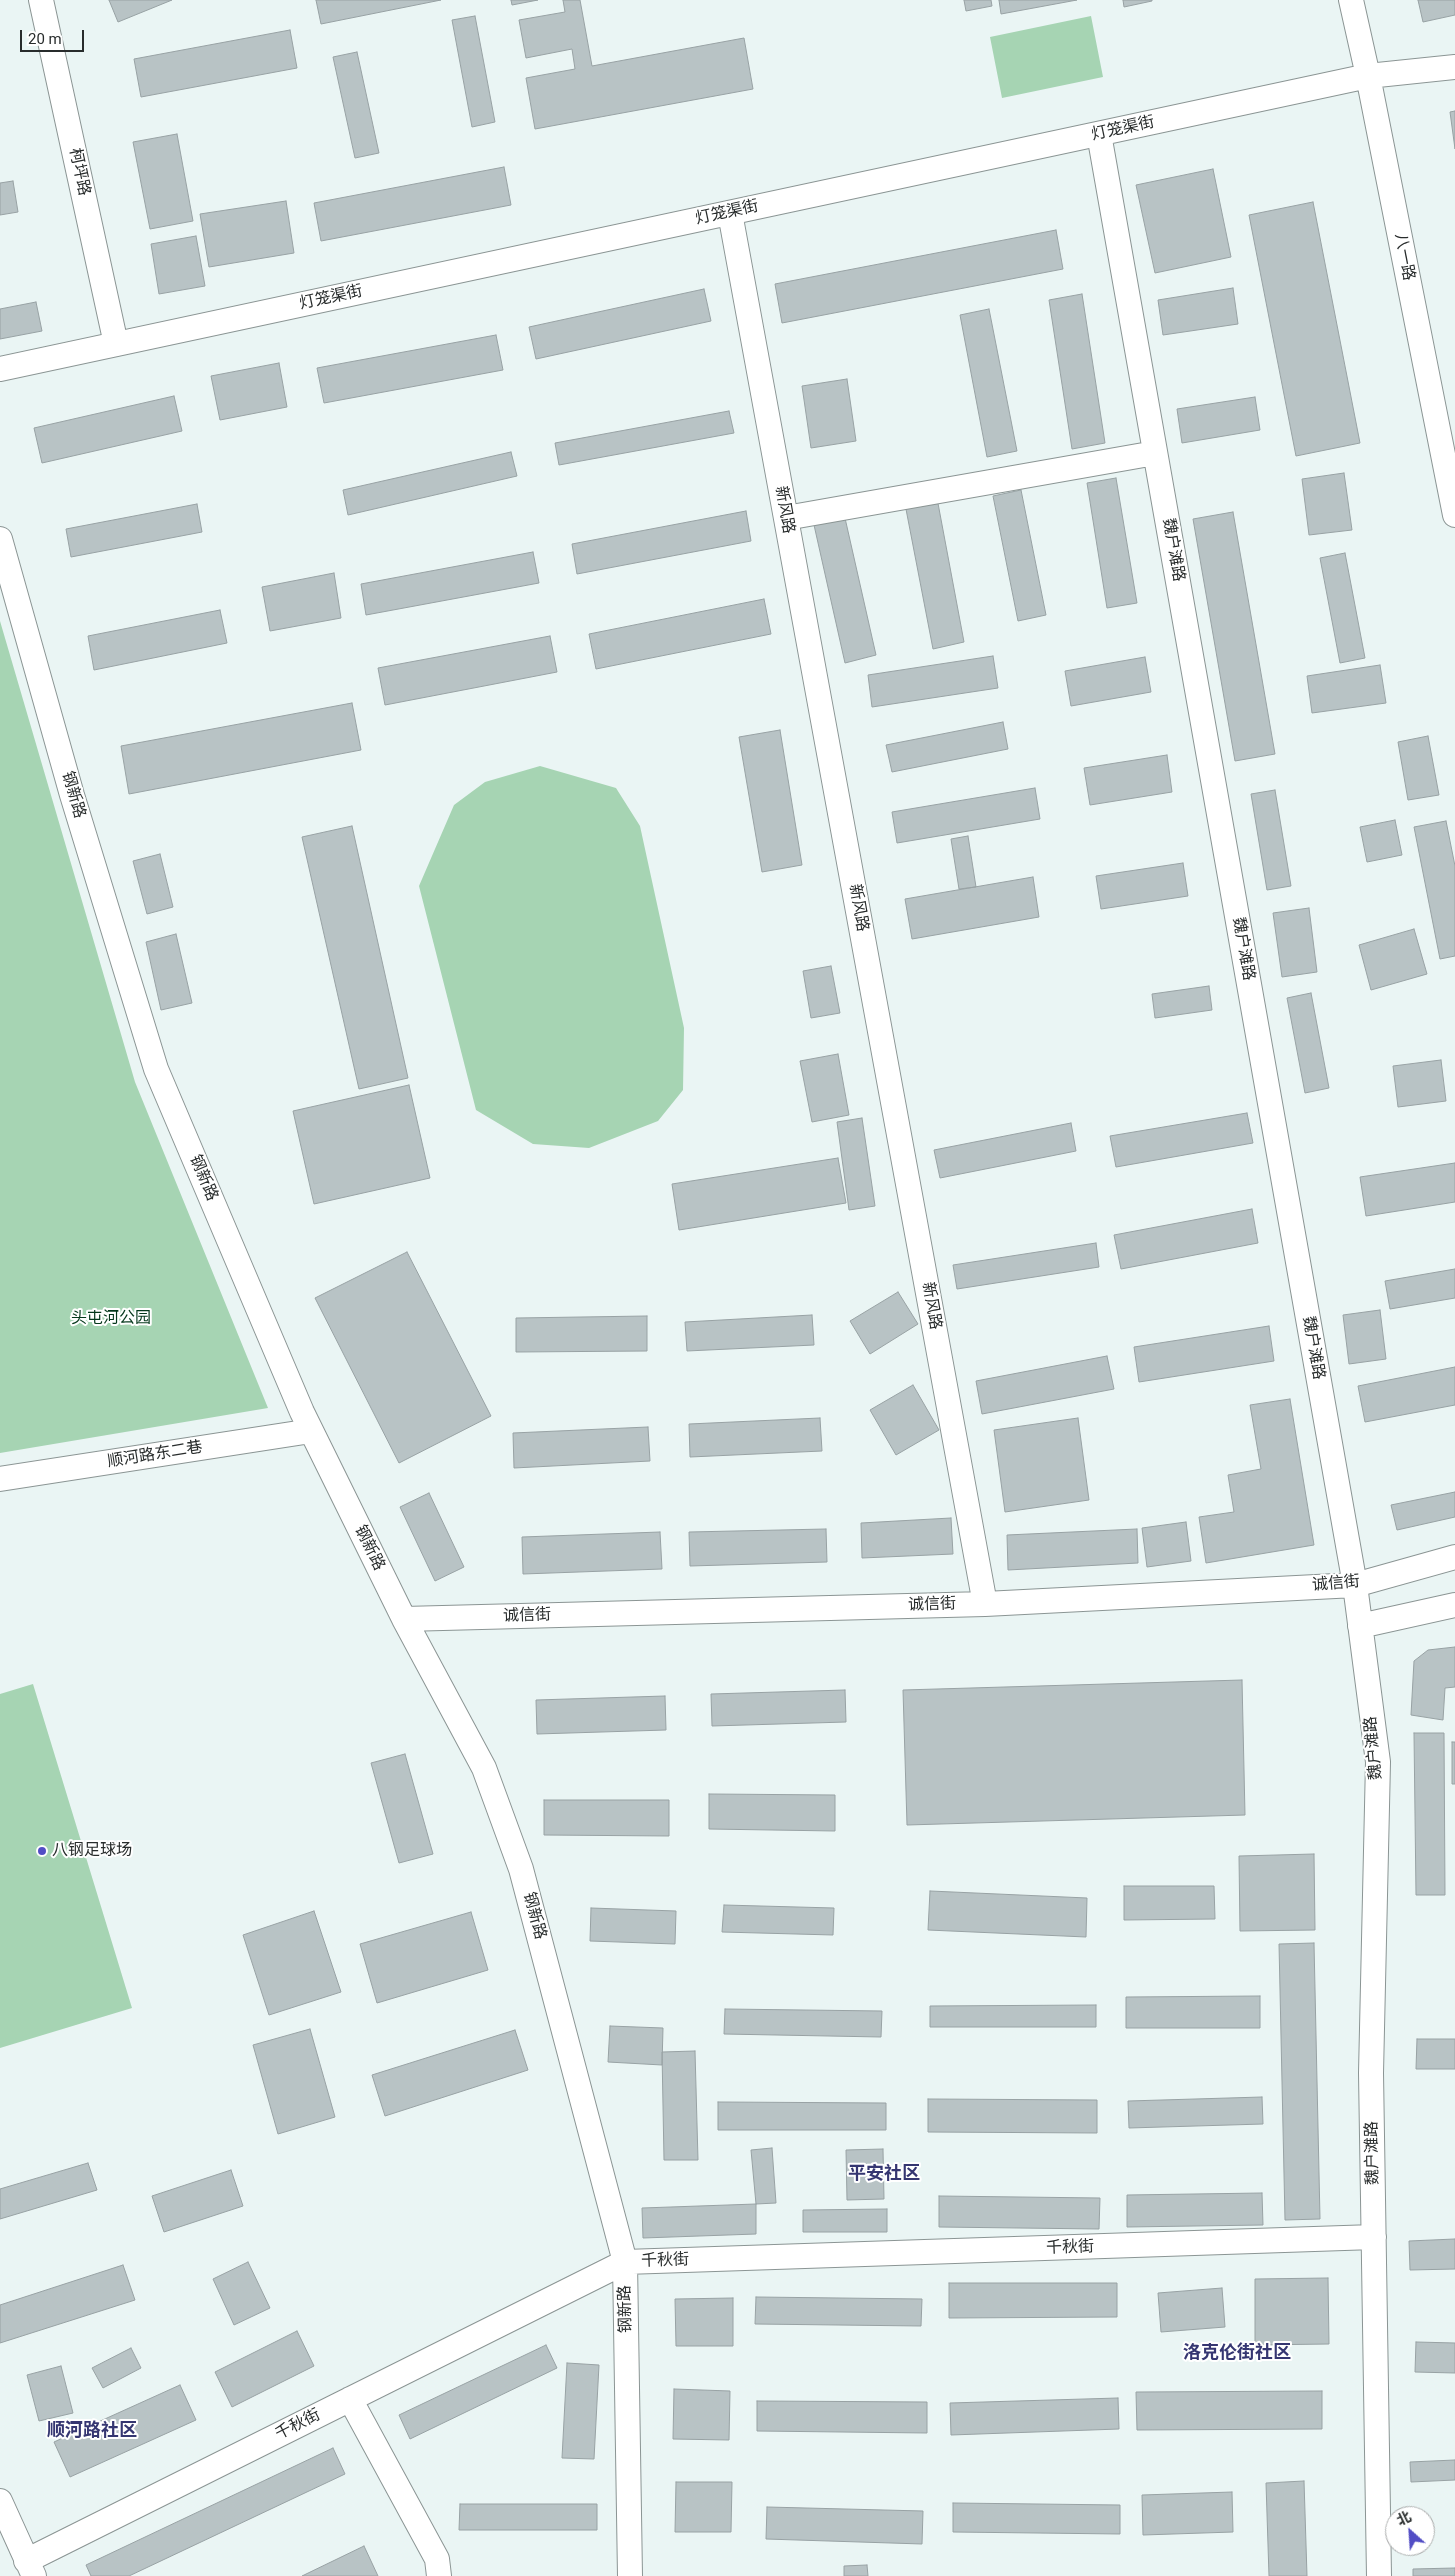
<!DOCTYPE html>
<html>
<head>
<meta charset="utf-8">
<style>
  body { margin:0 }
  #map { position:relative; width:1455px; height:2576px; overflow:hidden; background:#eaf5f4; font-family:Roboto,"Noto Sans SC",sans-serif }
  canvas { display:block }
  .north { position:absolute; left:1385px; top:2506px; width:50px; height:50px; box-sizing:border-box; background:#fff; border:1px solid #a9abab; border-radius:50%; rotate:334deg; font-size:14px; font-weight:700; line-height:20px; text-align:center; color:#282c2c }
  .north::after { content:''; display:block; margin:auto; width:18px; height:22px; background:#524dc5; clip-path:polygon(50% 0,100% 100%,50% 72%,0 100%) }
  .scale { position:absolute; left:20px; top:30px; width:64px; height:22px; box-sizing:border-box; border:2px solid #282c2c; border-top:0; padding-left:6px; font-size:15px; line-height:18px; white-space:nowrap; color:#282c2c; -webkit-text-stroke:4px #fff; paint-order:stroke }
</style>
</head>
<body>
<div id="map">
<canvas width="1455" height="2576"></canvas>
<div class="north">北</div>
<div class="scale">20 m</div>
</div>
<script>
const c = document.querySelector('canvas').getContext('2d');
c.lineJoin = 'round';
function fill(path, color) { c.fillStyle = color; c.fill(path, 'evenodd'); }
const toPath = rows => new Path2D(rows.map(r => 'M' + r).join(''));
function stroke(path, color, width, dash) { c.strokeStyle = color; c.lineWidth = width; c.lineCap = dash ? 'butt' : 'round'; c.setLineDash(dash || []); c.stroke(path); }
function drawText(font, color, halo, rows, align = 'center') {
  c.font = font + ' Roboto,"Noto Sans SC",sans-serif'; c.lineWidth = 4; c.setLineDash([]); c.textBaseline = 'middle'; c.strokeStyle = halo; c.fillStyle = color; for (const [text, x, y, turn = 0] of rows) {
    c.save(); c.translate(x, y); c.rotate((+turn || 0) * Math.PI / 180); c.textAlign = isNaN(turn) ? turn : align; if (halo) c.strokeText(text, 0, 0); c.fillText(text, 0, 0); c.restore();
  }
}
const green = toPath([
  [1091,16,1103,77,1002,98,990,37],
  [0,621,135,1082,268,1408,0,1453],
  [540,766,616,788,640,826,684,1028,683,1090,658,1121,589,1148,533,1144,476,1110,419,886,454,805,485,782],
  [33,1684,132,2008,0,2048,0,1694]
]);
const building = toPath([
  [109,0,172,0,118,22,109,0],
  [316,0,441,0,321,24,316,0],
  [511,0,538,0,512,5,511,0],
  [563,0,580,0,592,66,744,38,753,89,535,129,526,78,575,69,572,49,526,58,519,20,565,12,563,0],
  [964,0,991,0,992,6,966,11,964,0],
  [999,0,1077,0,1001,14,999,0],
  [1123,0,1152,0,1152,1,1124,7,1123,0],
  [1418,0,1455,0,1455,15,1423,22,1418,0],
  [475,16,495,122,472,127,452,20,475,16],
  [290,30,297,68,141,97,134,59,290,30],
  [357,52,379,153,355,158,333,57,357,52],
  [1455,111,1455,149,1450,112,1455,111],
  [177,134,193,221,150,229,133,142,177,134],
  [504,167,511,205,321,241,314,203,504,167],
  [1213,169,1231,257,1155,273,1136,185,1213,169],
  [13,181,18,212,0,215,0,183,13,181],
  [286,201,294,253,209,267,200,214,286,201],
  [1313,202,1360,443,1296,456,1249,215,1313,202],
  [1056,230,1063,269,782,323,775,284,1056,230],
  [196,236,205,286,159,294,151,244,196,236],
  [1233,288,1238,324,1163,335,1158,300,1233,288],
  [704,289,711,321,536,359,529,327,704,289],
  [1082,294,1105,443,1072,449,1049,300,1082,294],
  [36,302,42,331,0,339,0,309,36,302],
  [989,309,1017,451,987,457,960,315,989,309],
  [496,335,503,370,324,403,317,368,496,335],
  [279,363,287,407,220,420,211,376,279,363],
  [847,379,856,441,811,448,802,386,847,379],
  [174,396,182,431,42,463,34,428,174,396],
  [1255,397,1260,430,1182,443,1177,409,1255,397],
  [729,411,734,433,559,465,555,443,729,411],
  [511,452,517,476,348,515,343,490,511,452],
  [1344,473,1352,530,1309,535,1302,479,1344,473],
  [1116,478,1137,603,1107,608,1087,483,1116,478],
  [1021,490,1046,615,1018,621,993,496,1021,490],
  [937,498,964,642,933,649,905,504,937,498],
  [197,504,202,532,71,557,66,529,197,504],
  [746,511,751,541,577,574,572,544,746,511],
  [1233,512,1275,754,1235,761,1193,519,1233,512],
  [845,518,876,655,845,663,814,525,845,518],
  [533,552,539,583,366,615,361,584,533,552],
  [1345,553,1365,658,1340,663,1320,558,1345,553],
  [334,573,341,618,270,631,262,587,334,573],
  [764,599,771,634,596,669,589,634,764,599],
  [220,610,227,643,94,670,88,636,220,610],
  [550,636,557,672,385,705,378,668,550,636],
  [993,656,998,688,872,707,868,675,993,656],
  [1145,657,1151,692,1071,706,1065,671,1145,657],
  [1380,665,1386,703,1312,713,1307,676,1380,665],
  [352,703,361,750,129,794,121,746,352,703],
  [1003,722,1008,749,892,772,886,745,1003,722],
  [780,730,802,865,762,872,739,737,780,730],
  [1428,736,1439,795,1408,800,1398,742,1428,736],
  [1167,755,1172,792,1090,805,1084,768,1167,755],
  [1035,788,1040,819,897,843,892,812,1035,788],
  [1275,790,1291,886,1267,890,1251,794,1275,790],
  [1395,820,1402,855,1367,862,1360,827,1395,820],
  [1446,821,1455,866,1455,956,1440,959,1414,827,1446,821],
  [352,826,408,1078,359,1089,302,837,352,826],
  [968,836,976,887,959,889,951,839,968,836],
  [160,854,173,907,147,914,133,861,160,854],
  [1183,863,1188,896,1101,909,1096,876,1183,863],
  [1033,877,1039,917,912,939,905,899,1033,877],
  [1309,908,1317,972,1282,977,1273,913,1309,908],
  [1414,929,1427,974,1371,990,1359,945,1414,929],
  [176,934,192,1003,161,1010,146,942,176,934],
  [831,966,840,1013,811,1018,803,971,831,966],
  [1209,986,1212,1010,1155,1018,1152,994,1209,986],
  [1311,993,1329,1088,1305,1093,1287,998,1311,993],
  [838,1054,849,1115,812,1122,800,1061,838,1054],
  [1441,1060,1446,1101,1398,1107,1393,1066,1441,1060],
  [409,1085,430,1178,314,1204,293,1111,409,1085],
  [1247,1113,1253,1143,1116,1167,1110,1136,1247,1113],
  [862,1118,875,1206,849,1210,837,1122,862,1118],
  [1071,1123,1076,1151,940,1178,934,1150,1071,1123],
  [838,1158,846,1203,679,1230,672,1184,838,1158],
  [1455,1163,1455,1202,1366,1216,1360,1177,1455,1163],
  [1252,1209,1258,1243,1121,1269,1114,1235,1252,1209],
  [1096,1243,1099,1267,957,1289,953,1265,1096,1243],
  [407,1252,491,1416,399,1463,315,1298,407,1252],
  [1455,1269,1455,1298,1390,1309,1385,1281,1455,1269],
  [898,1292,918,1324,870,1354,850,1321,898,1292],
  [1380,1310,1386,1359,1349,1364,1343,1315,1380,1310],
  [812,1315,814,1345,687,1351,685,1322,812,1315],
  [647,1316,647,1351,516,1352,516,1318,647,1316],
  [1269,1326,1274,1361,1139,1382,1134,1347,1269,1326],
  [1107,1356,1114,1389,982,1414,976,1381,1107,1356],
  [1455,1367,1455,1405,1365,1422,1358,1386,1455,1367],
  [913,1385,939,1430,896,1455,870,1410,913,1385],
  [1290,1399,1314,1545,1206,1563,1199,1517,1234,1512,1228,1475,1261,1469,1250,1405,1290,1399],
  [820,1418,822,1451,690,1457,689,1424,820,1418],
  [1078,1418,1089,1500,1005,1512,994,1430,1078,1418],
  [648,1427,650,1461,514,1468,513,1433,648,1427],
  [1455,1492,1455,1517,1397,1530,1391,1505,1455,1492],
  [429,1493,464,1567,435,1581,400,1507,429,1493],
  [951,1518,953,1554,862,1558,861,1523,951,1518],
  [1186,1522,1191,1561,1147,1567,1142,1528,1186,1522],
  [826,1529,827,1562,690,1566,689,1532,826,1529],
  [1137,1529,1138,1563,1008,1570,1007,1535,1137,1529],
  [660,1532,662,1569,523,1574,522,1537,660,1532],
  [1455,1647,1455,1687,1445,1688,1443,1720,1411,1715,1414,1661,1428,1650,1455,1647],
  [1242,1680,1245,1815,907,1825,903,1690,1242,1680],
  [845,1690,846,1722,712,1726,711,1694,845,1690],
  [665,1696,666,1730,537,1734,536,1700,665,1696],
  [1414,1733,1444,1733,1445,1895,1416,1895,1414,1733],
  [1452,1742,1455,1742,1455,1784,1452,1784,1452,1742],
  [405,1754,433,1854,399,1863,371,1763,405,1754],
  [709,1794,835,1795,835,1831,709,1829,709,1794],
  [544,1800,669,1800,669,1836,544,1835,544,1800],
  [1314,1854,1315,1930,1240,1931,1239,1856,1314,1854],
  [1124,1886,1214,1886,1215,1919,1124,1920,1124,1886],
  [930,1891,1087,1898,1086,1937,928,1930,930,1891],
  [724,1905,834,1908,833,1935,722,1932,724,1905],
  [591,1908,676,1911,675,1944,590,1941,591,1908],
  [314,1911,341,1992,269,2015,243,1935,314,1911],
  [471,1912,488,1970,377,2003,360,1944,471,1912],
  [1314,1943,1320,2219,1285,2220,1279,1944,1314,1943],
  [1260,1996,1260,2028,1126,2028,1126,1997,1260,1996],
  [1096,2005,1096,2027,930,2027,930,2006,1096,2005],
  [725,2009,882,2011,881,2037,724,2034,725,2009],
  [610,2026,663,2028,662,2065,608,2062,610,2026],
  [310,2029,335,2117,278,2134,253,2045,310,2029],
  [515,2030,528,2070,385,2116,372,2075,515,2030],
  [1417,2039,1455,2039,1455,2069,1416,2069,1417,2039],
  [695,2051,698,2160,664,2160,662,2052,695,2051],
  [1262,2097,1263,2124,1129,2128,1128,2101,1262,2097],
  [928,2099,1097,2100,1097,2133,928,2132,928,2099],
  [718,2102,886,2103,886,2130,718,2130,718,2102],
  [772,2148,776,2203,756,2204,751,2150,772,2148],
  [883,2149,884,2199,847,2200,846,2150,883,2149],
  [88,2163,97,2190,0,2219,0,2189,88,2163],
  [231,2170,243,2206,164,2232,152,2196,231,2170],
  [1262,2193,1263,2225,1127,2227,1127,2195,1262,2193],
  [939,2196,1100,2198,1099,2229,939,2227,939,2196],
  [756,2204,756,2234,643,2238,642,2208,756,2204],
  [887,2209,887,2232,803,2232,803,2210,887,2209],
  [1455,2239,1455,2269,1410,2270,1409,2241,1455,2239],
  [248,2262,270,2308,234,2325,213,2279,248,2262],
  [123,2265,135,2300,0,2343,0,2305,123,2265],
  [1328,2278,1329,2344,1255,2345,1255,2279,1328,2278],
  [949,2283,1117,2283,1117,2317,949,2318,949,2283],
  [1222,2288,1225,2327,1161,2332,1158,2293,1222,2288],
  [756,2297,922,2299,921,2326,755,2324,756,2297],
  [733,2298,733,2346,676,2346,675,2299,733,2298],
  [297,2331,314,2366,232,2407,215,2372,297,2331],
  [1416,2342,1455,2343,1455,2373,1415,2372,1416,2342],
  [546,2345,557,2368,410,2439,399,2415,546,2345],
  [131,2348,141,2368,103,2388,92,2368,131,2348],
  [567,2363,599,2365,594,2459,562,2458,567,2363],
  [61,2366,73,2413,39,2421,27,2375,61,2366],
  [180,2385,196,2420,70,2477,54,2442,180,2385],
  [674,2389,730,2391,729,2440,673,2439,674,2389],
  [1322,2391,1322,2429,1137,2430,1136,2392,1322,2391],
  [1118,2398,1119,2429,951,2435,950,2403,1118,2398],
  [757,2401,927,2402,927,2433,757,2431,757,2401],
  [333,2448,345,2474,129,2576,91,2576,86,2565,333,2448],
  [1455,2460,1455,2480,1411,2482,1410,2462,1455,2460],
  [1304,2481,1307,2576,1269,2576,1266,2483,1304,2481],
  [676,2482,732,2482,731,2532,675,2532,676,2482],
  [1232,2492,1233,2532,1143,2535,1142,2495,1232,2492],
  [953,2503,1120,2505,1120,2534,953,2532,953,2503],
  [460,2504,597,2504,597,2530,459,2530,460,2504],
  [767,2507,923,2511,922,2544,766,2539,767,2507],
  [364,2546,378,2576,302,2576,364,2546],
  [867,2565,868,2576,844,2576,844,2566,867,2565],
  [1455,2568,1455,2576,1413,2576,1413,2569,1455,2568]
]);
const minor = toPath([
  [41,0,116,344],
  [1351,0,1368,76,1455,515],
  [1099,134,1355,1585,1378,1762,1371,2073,1379,2576],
  [730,213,985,1604],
  [0,369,1368,76,1455,67],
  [786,518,1155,453],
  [0,539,72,795,156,1069,302,1412,404,1619,484,1768,521,1869,625,2262,630,2576],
  [0,1479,311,1431],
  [404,1619,985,1604,1355,1585,1455,1557],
  [1360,1626,1455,1605],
  [350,2399,437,2559,439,2576],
  [0,2501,34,2576],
  [26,2561,625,2262,1374,2237]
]);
const markers = [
  [42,1851,5,"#524dc5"]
];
const streetNames = [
  ["灯笼渠街",1123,129,-12],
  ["柯坪路",79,172,78],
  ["灯笼渠街",727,213,-12],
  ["八一路",1404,257,79],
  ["灯笼渠街",331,298,-12],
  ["新风路",784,510,80],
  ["魏户滩路",1173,550,80],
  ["钢新路",73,795,74],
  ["新风路",858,908,80],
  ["魏户滩路",1243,949,80],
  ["钢新路",203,1178,67],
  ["新风路",931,1306,80],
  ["魏户滩路",1313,1348,80],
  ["顺河路东二巷",155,1455,-9],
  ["钢新路",369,1548,64],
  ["诚信街",1336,1584,-5],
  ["诚信街",932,1605,-2],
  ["诚信街",527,1616,-2],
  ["魏户滩路",1374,1748,-95],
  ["钢新路",534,1916,75],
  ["魏户滩路",1373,2153,-91],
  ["千秋街",1070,2248,-2],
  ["千秋街",665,2261,-2],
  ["钢新路",626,2309,-91],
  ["千秋街",298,2425,-27]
];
const parkNames = [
  ["头屯河公园",111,1319]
];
const poiNames = [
  ["八钢足球场",52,1851]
];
const neighbourhoodNames = [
  ["平安社区",884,2174],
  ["洛克伦街社区",1237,2353],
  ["顺河路社区",92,2431]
];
fill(green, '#a6d4b3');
fill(building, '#b8c3c5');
stroke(building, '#98a2a4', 1);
stroke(minor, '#8b9594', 26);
stroke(minor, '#fff', 24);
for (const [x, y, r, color] of markers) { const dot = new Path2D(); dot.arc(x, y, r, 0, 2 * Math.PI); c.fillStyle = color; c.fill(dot); stroke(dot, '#fff', 2); }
drawText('16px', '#282c2c', '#fff', streetNames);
drawText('16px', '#04371b', '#fff', parkNames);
drawText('16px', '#282c2c', '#fff', poiNames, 'left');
drawText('bold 18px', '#353671', '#fff', neighbourhoodNames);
</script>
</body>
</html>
